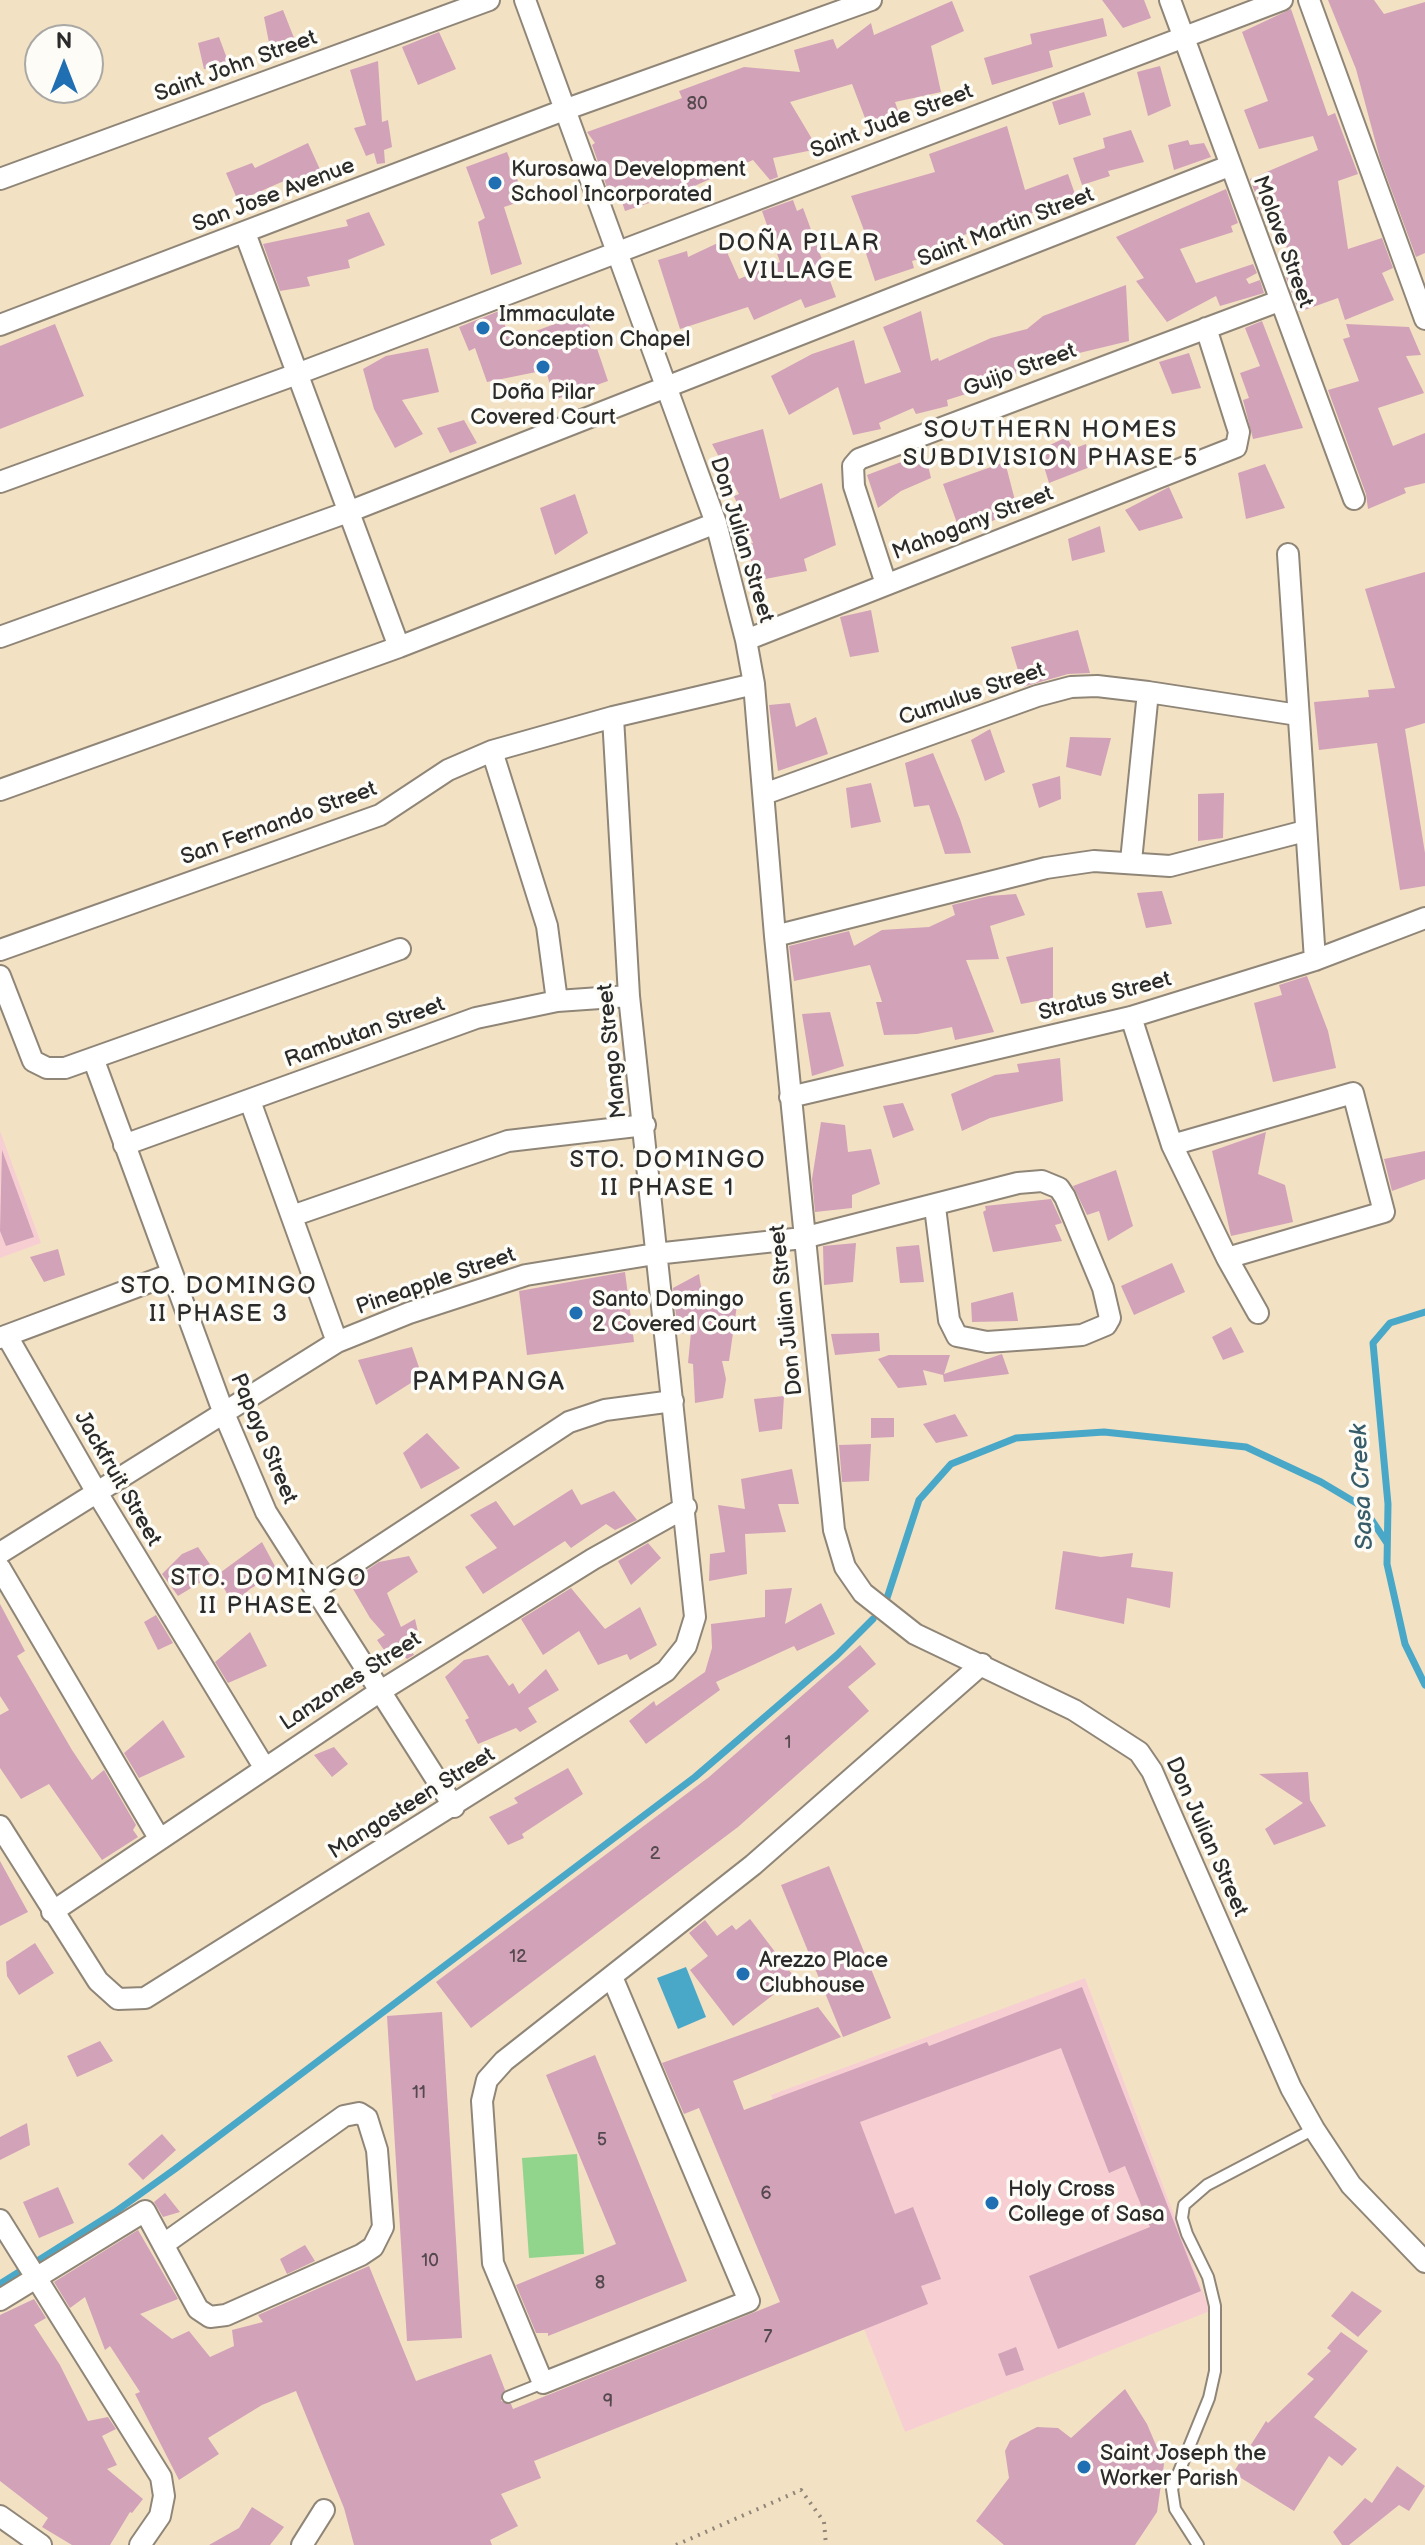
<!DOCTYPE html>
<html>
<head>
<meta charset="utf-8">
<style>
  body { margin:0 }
  #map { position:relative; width:1425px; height:2545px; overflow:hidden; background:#f3e1c4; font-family:"Balsamiq Sans",sans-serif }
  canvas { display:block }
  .north { position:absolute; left:24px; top:24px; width:80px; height:80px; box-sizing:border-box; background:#fdfcf7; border:2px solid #a9a8a5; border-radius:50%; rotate:0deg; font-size:22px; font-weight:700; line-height:32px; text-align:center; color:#2b2b2b }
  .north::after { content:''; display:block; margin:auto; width:28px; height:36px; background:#1f6fb2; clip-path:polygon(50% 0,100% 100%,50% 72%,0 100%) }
</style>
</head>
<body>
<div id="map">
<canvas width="1425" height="2545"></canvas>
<div class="north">N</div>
</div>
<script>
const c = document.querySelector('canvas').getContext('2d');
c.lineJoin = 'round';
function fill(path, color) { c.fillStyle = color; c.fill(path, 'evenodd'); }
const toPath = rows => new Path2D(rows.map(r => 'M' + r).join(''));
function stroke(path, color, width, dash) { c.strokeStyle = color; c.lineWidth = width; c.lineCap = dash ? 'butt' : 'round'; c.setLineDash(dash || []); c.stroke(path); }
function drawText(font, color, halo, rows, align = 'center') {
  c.font = font + ' "Balsamiq Sans",sans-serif'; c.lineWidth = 7; c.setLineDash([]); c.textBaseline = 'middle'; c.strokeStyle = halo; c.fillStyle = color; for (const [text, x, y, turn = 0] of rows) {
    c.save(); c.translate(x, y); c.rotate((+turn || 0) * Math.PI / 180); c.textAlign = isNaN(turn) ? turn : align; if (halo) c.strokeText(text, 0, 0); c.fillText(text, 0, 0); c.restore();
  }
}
const built = toPath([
  [0,1131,41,1243,0,1258],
  [1085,1978,1210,2311,905,2432,771,2095]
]);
const green = toPath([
  [577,2154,584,2254,529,2258,522,2158]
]);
const water = toPath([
  [686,1967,706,2017,678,2029,657,1978]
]);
const stream = toPath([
  [1425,1312,1390,1323,1373,1343,1388,1504,1387,1564,1405,1644,1425,1685],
  [887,1598,919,1500,951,1464,1016,1438,1104,1432,1246,1447,1321,1482,1363,1507,1387,1543],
  [39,2260,115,2212,175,2169,695,1777,837,1655,873,1619],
  [0,2284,19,2272]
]);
const building = toPath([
  [1102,0,1144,0,1151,18,1123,28],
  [1328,0,1374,0,1384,14,1425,2,1425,253,1416,257,1380,159,1356,69],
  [952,1,964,31,931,46,941,92,895,102,901,119,870,131,852,84,790,102,818,149,773,158,778,177,770,180,753,160,690,188,647,199,649,203,625,211,618,190,609,193,592,145,595,143,587,132,682,98,679,91,744,67,800,72,794,50,833,39,837,49,871,23,874,35],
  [1291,9,1328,116,1335,113,1358,174,1338,181,1348,249,1382,238,1393,268,1382,273,1394,300,1345,320,1338,298,1299,312,1284,272,1295,268,1271,208,1262,212,1250,179,1318,150,1313,136,1259,149,1244,110,1268,101,1242,32],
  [283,10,296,43,271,53,264,17],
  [1103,18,1107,36,1049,51,1053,67,992,85,984,58,1032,44,1030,34],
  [439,32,456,69,418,85,402,47],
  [219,37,229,64,204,69,198,43],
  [378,61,382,122,388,120,392,147,384,150,385,163,377,164,374,153,366,156,354,128,366,125,350,70],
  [1160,66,1171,106,1148,116,1137,72],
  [1084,92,1091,115,1059,125,1052,102],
  [1007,126,1025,190,1068,174,1076,197,1027,215,1027,218,1006,224,1005,221,943,242,946,251,912,261,914,268,875,281,860,235,865,233,851,196,935,172,929,154],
  [1131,130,1144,162,1108,171,1110,176,1082,185,1073,158,1105,148,1103,138],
  [1188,140,1190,145,1204,143,1211,157,1174,170,1168,145],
  [308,143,323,176,287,188,284,181,238,201,226,173,252,163,255,168],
  [507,152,525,200,504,207,522,264,491,275,478,222,485,218,466,167],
  [1226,189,1238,223,1231,226,1233,232,1180,249,1196,283,1253,264,1257,273,1246,279,1249,284,1260,280,1264,293,1220,306,1216,296,1167,322,1136,281,1144,278,1116,237],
  [793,200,797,211,803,208,836,297,805,308,801,299,754,320,748,307,680,329,658,260,687,251,688,257,722,241,739,279,780,262,762,211],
  [369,212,385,245,348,260,350,268,307,277,310,286,280,291,263,244,348,226,346,220],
  [1126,285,1129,341,1075,354,1073,348,985,388,947,400,948,406,916,414,913,408,879,423,881,429,853,435,838,387,789,415,771,376,812,354,854,340,865,384,901,372,883,327,921,311,931,361,938,358,939,361,991,338,1027,329,1043,316],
  [499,311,511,340,585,313,608,381,554,400,546,370,487,382,475,348,469,351,459,327],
  [1262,321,1303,428,1253,439,1243,400,1249,398,1240,373,1260,366,1245,328],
  [55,324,84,396,0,429,0,346],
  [1346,324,1409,327,1421,355,1406,356,1424,393,1378,408,1393,446,1425,433,1425,483,1404,488,1406,493,1368,509,1366,494,1328,390,1359,381,1343,339,1350,337],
  [428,348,439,392,402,400,423,434,395,448,374,409,363,369,386,356],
  [1189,353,1201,388,1172,394,1159,362],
  [464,420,477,443,450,453,437,428],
  [763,429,780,499,822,483,836,545,804,559,807,571,760,580,744,546,753,543,734,496,739,494,712,444],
  [1067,437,1073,449,1086,444,1090,467,1049,483,1039,450],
  [925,453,931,478,901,491,878,508,867,475],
  [1005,462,1017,508,962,537,943,484],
  [1265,464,1285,508,1246,519,1238,473],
  [1169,487,1183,518,1139,531,1125,510],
  [575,494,588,533,555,555,540,508],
  [1100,526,1105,552,1072,561,1068,539],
  [1425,572,1425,723,1405,729,1425,853,1425,886,1400,890,1377,743,1319,750,1314,702,1369,697,1368,690,1395,688,1365,589],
  [871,610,879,652,850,657,840,617],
  [1078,630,1090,673,1068,674,1023,687,1011,647],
  [790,703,796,727,816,717,828,754,778,771,769,705],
  [990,729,1005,772,985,781,971,740],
  [1070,737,1111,738,1101,776,1066,767],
  [933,753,960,819,971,853,945,854,929,805,914,807,905,763],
  [1060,776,1061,799,1039,808,1032,784],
  [871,783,881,822,851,828,846,788],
  [1224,793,1223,838,1198,841,1198,794],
  [1162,891,1172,924,1146,928,1137,893],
  [1016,894,1025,915,990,926,999,959,966,960,994,1032,955,1040,952,1027,917,1034,884,1035,876,1002,882,1002,870,965,794,981,789,946,849,931,854,946,882,930,929,927,955,915,952,905,989,896],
  [1053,947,1053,998,1021,1004,1006,957],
  [1307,976,1328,1031,1336,1068,1273,1082,1254,1003,1282,995,1279,985],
  [830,1012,844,1066,812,1076,802,1014],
  [1060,1058,1063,1101,990,1118,962,1131,951,1094,995,1075,1019,1072,1017,1064],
  [903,1103,914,1130,893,1138,883,1106],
  [821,1122,845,1125,848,1152,871,1149,880,1184,852,1195,852,1208,815,1212,812,1179],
  [1266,1132,1258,1174,1285,1185,1293,1222,1231,1236,1212,1151],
  [2,1150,34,1237,6,1246,0,1231],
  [1425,1151,1425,1179,1392,1191,1384,1159],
  [1116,1170,1133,1226,1108,1241,1099,1211,1087,1215,1073,1186],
  [1051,1199,1062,1223,1055,1225,1062,1241,993,1252,983,1212,986,1210,985,1206],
  [856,1243,853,1282,824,1285,823,1246],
  [919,1245,924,1282,900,1283,896,1247],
  [58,1249,65,1275,44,1282,30,1257],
  [1172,1263,1185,1292,1134,1315,1121,1286],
  [625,1272,634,1342,527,1355,519,1291],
  [699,1274,704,1304,738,1298,729,1361,722,1361,726,1379,723,1398,695,1403,693,1364,688,1363,691,1332,678,1334,673,1288],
  [1013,1292,1018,1321,972,1322,971,1303],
  [1231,1327,1244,1352,1223,1360,1212,1337],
  [879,1333,880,1351,835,1355,831,1334],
  [412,1347,422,1376,376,1405,358,1360],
  [1002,1354,1009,1374,944,1382,943,1375,923,1370,927,1385,898,1388,878,1359,889,1355,950,1355,944,1374],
  [784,1396,782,1429,759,1432,754,1399],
  [955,1414,968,1436,936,1443,923,1424],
  [871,1418,894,1418,894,1437,871,1438],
  [427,1433,460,1468,421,1489,403,1453],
  [871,1444,869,1481,842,1482,839,1445],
  [792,1469,799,1504,778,1504,786,1532,745,1534,747,1574,709,1581,710,1554,725,1552,718,1505,745,1509,741,1479],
  [572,1489,581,1505,614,1491,637,1520,615,1530,606,1524,571,1548,565,1541,483,1594,465,1567,497,1548,470,1515,496,1501,514,1526],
  [262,1542,278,1572,250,1589,233,1605,217,1575],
  [648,1543,661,1558,631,1585,618,1561],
  [198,1547,216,1573,178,1596,162,1574,182,1554],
  [1063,1551,1101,1557,1133,1553,1131,1567,1173,1572,1170,1608,1127,1598,1124,1624,1055,1609],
  [409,1556,418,1572,387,1593,401,1627,415,1619,421,1645,411,1650,414,1655,407,1659,402,1654,391,1660,377,1640,385,1635,370,1618,349,1582,379,1562],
  [571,1588,605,1629,640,1607,657,1645,630,1660,627,1654,598,1665,579,1631,543,1655,521,1619],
  [792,1588,785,1624,821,1603,835,1634,797,1651,794,1646,716,1682,720,1690,646,1744,629,1721,654,1701,656,1706,705,1672,712,1648,711,1624,765,1617,765,1590],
  [0,1604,25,1651,17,1656,72,1750,92,1780,104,1770,136,1825,133,1830,138,1837,102,1860,49,1784,21,1799,0,1768,0,1715,9,1710,0,1696],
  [156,1615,173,1643,158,1650,144,1622],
  [250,1632,267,1666,228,1683,215,1662],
  [860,1645,876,1664,848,1687,869,1711,738,1827,471,2028,436,1982,709,1777],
  [488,1655,509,1686,513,1683,519,1694,546,1669,559,1690,528,1708,537,1722,520,1732,516,1728,478,1744,465,1720,469,1718,445,1677,464,1660],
  [163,1720,185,1757,139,1778,124,1753],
  [334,1747,348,1764,332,1777,314,1755],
  [568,1768,583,1794,522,1834,524,1838,508,1845,489,1817,518,1803,514,1798],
  [1308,1772,1310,1800,1326,1826,1274,1845,1265,1829,1303,1803,1259,1774],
  [0,1861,28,1912,0,1926],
  [829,1866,891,2018,843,2037,781,1885],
  [750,1919,795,1978,733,2026,690,1970,708,1956,689,1933,705,1920,717,1936,732,1925,736,1930],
  [35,1943,54,1973,19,1995,7,1976,6,1962],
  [1082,1987,1201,2291,1058,2349,1029,2276,1150,2227,1125,2166,1109,2173,1061,2048,860,2122,895,2214,913,2207,941,2279,921,2286,928,2304,534,2461,541,2478,501,2494,518,2526,490,2540,492,2545,354,2545,344,2508,296,2391,262,2405,208,2438,219,2454,179,2480,135,2394,140,2392,110,2346,105,2350,85,2297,70,2308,54,2282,138,2230,178,2299,140,2314,172,2339,189,2331,210,2357,234,2346,232,2330,263,2322,258,2315,369,2266,416,2381,491,2354,505,2390,501,2401,511,2404,513,2409,780,2302,699,2108,684,2114,662,2063,818,2007,841,2037,733,2081,744,2110,927,2042,929,2046],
  [442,2012,462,2338,407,2341,387,2016],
  [100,2041,113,2061,77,2077,67,2056],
  [595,2055,687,2281,548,2336,548,2333,536,2333,516,2285,616,2244,546,2075],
  [27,2123,30,2145,0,2160,0,2137],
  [162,2134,176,2150,143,2180,128,2164],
  [58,2187,74,2223,39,2238,23,2202],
  [165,2193,180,2212,163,2217,154,2202],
  [305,2245,315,2261,287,2274,280,2259],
  [1352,2291,1382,2311,1358,2337,1331,2316],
  [34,2299,46,2318,34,2325,60,2365,88,2421,108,2417,116,2429,102,2436,117,2465,107,2469,143,2499,132,2513,130,2512,110,2545,72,2545,42,2527,48,2518,0,2481,0,2315],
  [1341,2332,1368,2351,1314,2417,1357,2449,1342,2466,1329,2456,1294,2511,1233,2473,1266,2421,1268,2423,1314,2379,1307,2374,1331,2351,1327,2348],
  [1016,2347,1024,2370,1006,2376,998,2354],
  [1125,2389,1147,2424,1164,2464,1157,2512,1135,2545,1004,2545,976,2521,1009,2478,1005,2451,1010,2441,1037,2427,1058,2428,1071,2438],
  [1397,2466,1425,2486,1409,2511,1399,2505,1349,2545,1342,2545,1333,2532,1365,2498,1372,2503],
  [252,2507,284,2527,270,2545,209,2545,239,2528]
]);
const path = toPath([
  [676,2545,801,2490,824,2522,826,2545]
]);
const service = toPath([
  [508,2397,543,2383],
  [1198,2545,1175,2509,1172,2489,1209,2398,1215,2371,1215,2306,1208,2277,1187,2234,1182,2218,1184,2205,1207,2185,1314,2129]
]);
const minor = toPath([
  [525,0,716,523,746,640,754,684,775,936,834,1530,845,1567,863,1593,915,1634,1074,1710,1139,1752,1152,1771,1291,2088,1314,2129,1351,2185,1425,2262],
  [1170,0,1354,499],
  [1309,0,1425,319],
  [0,179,489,0],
  [245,233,399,647],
  [0,325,564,110,871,0],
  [0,482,297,374,1282,0],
  [1288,554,1315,960],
  [886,584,854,486,853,466,859,459,1279,301],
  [0,637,348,512,1229,166],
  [746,640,1236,447,1239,432,1206,328],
  [492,751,547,926,557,1001],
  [0,790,399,647,716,523],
  [764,794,1037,696,1071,687,1097,686,1148,692,1298,715],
  [1131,861,1148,692],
  [775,936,1046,868,1094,861,1170,866,1305,831],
  [0,950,380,815,448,770,492,751,613,717,754,684],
  [0,976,33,1061,47,1068,65,1068,400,949],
  [1131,1017,1172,1145,1227,1258,1258,1313],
  [93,1058,223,1411,266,1512,454,1807],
  [790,1097,1131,1017,1315,960,1425,918],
  [250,1101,337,1342],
  [124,1145,476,1018,557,1001,629,996],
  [1172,1145,1353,1093,1384,1212,1227,1258],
  [292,1216,508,1141,645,1125],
  [7,1336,96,1491,264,1767],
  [0,1338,171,1274],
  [0,1553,337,1342,409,1313,526,1275,655,1254,803,1238,1018,1183,1042,1181,1059,1188,1065,1197,1103,1288,1110,1318,1106,1325,1082,1335,1045,1338,987,1342,957,1336,949,1320,935,1207],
  [0,1568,159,1838],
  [315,1589,569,1422,605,1410,673,1401],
  [0,1826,98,1981,118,1999,145,1998,666,1671,686,1646,695,1617,629,996,613,717],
  [52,1912,379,1692,593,1559,686,1507],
  [612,1977,749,2301,543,2383,493,2263,482,2101,487,2080,504,2061,753,1865,982,1664],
  [0,2220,161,2477,164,2496,160,2516,140,2545],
  [0,2300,145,2211,198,2309,210,2317,226,2315,361,2255,373,2247,383,2227,377,2150,367,2118,359,2113,344,2116,164,2244],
  [0,2516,41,2545],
  [302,2545,324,2510]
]);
const markers = [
  [495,183,8,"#1f6fb2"],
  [483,328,8,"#1f6fb2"],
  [543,367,8,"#1f6fb2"],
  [576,1313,8,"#1f6fb2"],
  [743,1974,8,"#1f6fb2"],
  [992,2203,8,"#1f6fb2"],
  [1084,2467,8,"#1f6fb2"]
];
const numberNames = [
  ["80",697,104],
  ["1",788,1743],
  ["2",655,1854],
  ["12",518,1957],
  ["11",419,2093],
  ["5",602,2140],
  ["6",766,2194],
  ["10",430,2261],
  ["8",600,2283],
  ["7",768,2337],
  ["9",608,2402]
];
const streetNames = [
  ["Saint John Street",236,67,-20],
  ["Saint Jude Street",892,122,-21],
  ["San Jose Avenue",274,196,-21],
  ["Saint Martin Street",1006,228,-21],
  ["Molave Street",1282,242,70],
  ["Guijo Street",1020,371,-20],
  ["Mahogany Street",973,524,-21],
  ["Don Julian Street",741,540,73],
  ["Cumulus Street",972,695,-19],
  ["San Fernando Street",279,824,-20],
  ["Stratus Street",1105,997,-15],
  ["Rambutan Street",365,1033,-20],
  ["Mango Street",613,1051,-96],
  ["Pineapple Street",436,1282,-19],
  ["Don Julian Street",787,1310,-96],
  ["Papaya Street",263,1439,67],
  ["Jackfruit Street",117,1479,60],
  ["Lanzones Street",351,1682,-33],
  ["Mangosteen Street",412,1804,-32],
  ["Don Julian Street",1206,1837,66]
];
const poiNames = [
  ["Kurosawa Development",511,170],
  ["School Incorporated",511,195],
  ["Immaculate",499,315],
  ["Conception Chapel",499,340],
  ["Doña Pilar",543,393,"center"],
  ["Covered Court",543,418,"center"],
  ["Santo Domingo",592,1300],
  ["2 Covered Court",592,1325],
  ["Arezzo Place",759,1961],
  ["Clubhouse",759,1986],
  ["Holy Cross",1008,2190],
  ["College of Sasa",1008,2215],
  ["Saint Joseph the",1100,2454],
  ["Worker Parish",1100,2479]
];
const neighbourhoodNames = [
  ["DOÑA PILAR",799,244],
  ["VILLAGE",799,272],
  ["SOUTHERN HOMES",1051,431],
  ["SUBDIVISION PHASE 5",1051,459],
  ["STO. DOMINGO",668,1161],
  ["II PHASE 1",668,1189],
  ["STO. DOMINGO",219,1287],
  ["II PHASE 3",219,1315],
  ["STO. DOMINGO",269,1579],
  ["II PHASE 2",269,1607]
];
const waterNames = [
  ["Sasa Creek",1363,1487,-93]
];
const quarterNames = [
  ["PAMPANGA",489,1383]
];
fill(built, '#f7cfd3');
fill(green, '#91d48c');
fill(water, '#49a8c8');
stroke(stream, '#49a8c8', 7);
fill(building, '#d2a2b8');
stroke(service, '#8f8678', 14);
stroke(minor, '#8f8678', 24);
stroke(path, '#8f8678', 4, [2, 6]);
stroke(service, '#fff', 10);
stroke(minor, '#fff', 20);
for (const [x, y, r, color] of markers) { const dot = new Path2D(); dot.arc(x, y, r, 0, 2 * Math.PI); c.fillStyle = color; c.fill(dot); stroke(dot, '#fdfcf7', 3); }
drawText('18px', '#55494e', null, numberNames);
drawText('22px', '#2b2b2b', '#fdfcf7', streetNames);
drawText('22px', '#2b2b2b', '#fdfcf7', poiNames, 'left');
c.letterSpacing = '2px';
drawText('24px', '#2b2b2b', '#fdfcf7', neighbourhoodNames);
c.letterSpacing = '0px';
drawText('italic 24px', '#375d6a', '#fdfcf7', waterNames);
c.letterSpacing = '2px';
drawText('26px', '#2b2b2b', '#fdfcf7', quarterNames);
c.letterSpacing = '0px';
</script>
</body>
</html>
